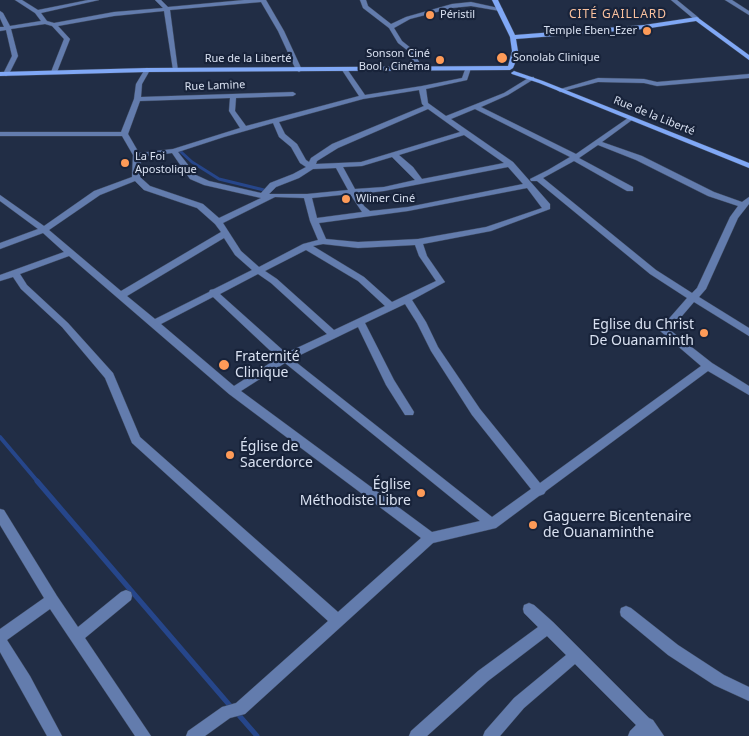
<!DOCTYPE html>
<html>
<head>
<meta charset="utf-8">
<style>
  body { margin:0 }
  canvas { display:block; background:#212d45 }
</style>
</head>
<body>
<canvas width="749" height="736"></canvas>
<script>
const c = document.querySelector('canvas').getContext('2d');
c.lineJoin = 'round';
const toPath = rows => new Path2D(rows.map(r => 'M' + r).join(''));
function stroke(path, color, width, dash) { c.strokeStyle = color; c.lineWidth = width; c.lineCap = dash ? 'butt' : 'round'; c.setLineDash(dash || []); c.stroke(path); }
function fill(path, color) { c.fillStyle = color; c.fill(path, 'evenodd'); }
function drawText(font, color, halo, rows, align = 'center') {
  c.font = font + ' "Noto Sans",sans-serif'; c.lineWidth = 4.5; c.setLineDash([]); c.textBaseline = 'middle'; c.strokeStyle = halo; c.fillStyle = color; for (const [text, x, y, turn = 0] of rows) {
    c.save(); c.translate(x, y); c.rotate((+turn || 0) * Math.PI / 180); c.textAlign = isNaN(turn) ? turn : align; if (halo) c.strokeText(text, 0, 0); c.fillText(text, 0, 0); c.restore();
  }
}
const streamFar2 = toPath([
  [177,151,180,151,192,162,219,179,264,190]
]);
const streamFar1 = toPath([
  [0,437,38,482]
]);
const stream = toPath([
  [37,481,232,708],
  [237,713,257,736]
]);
const street = toPath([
  [15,0,22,0,38,10,88,0,99,0,41,13,47,21,54,23,114,12,163,8,155,0,161,0,168,7,244,0,266,0,284,31,302,70,299,72,296,70,278,31,261,2,170,10,178,71,173,70,164,11,114,16,58,26,70,39,57,72,54,74,51,72,64,39,52,26,45,24,11,29,18,56,9,74,6,76,3,74,12,56,6,30,0,31,0,27,4,27,0,18,0,11,3,13,10,26,41,21,35,13,15,0],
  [360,0,366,0,368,6,391,24,406,17,452,4,471,2,503,9,500,11,471,6,452,8,410,19,394,28,402,41,412,49,423,69,420,71,417,69,407,50,398,43,389,28,363,8,360,0],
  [671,0,677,0,699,18,699,20,695,20,671,0],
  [725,0,732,0,749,11,749,15,725,0],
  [466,67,471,68,467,80,426,89,428,103,446,116,504,93,530,77,534,77,534,79,508,95,481,107,576,154,628,118,632,118,632,120,602,142,642,156,714,192,742,202,749,197,749,204,738,218,706,289,699,297,749,328,749,336,694,302,670,330,712,363,749,386,749,395,708,371,546,491,544,494,539,496,496,528,433,543,245,714,230,718,205,736,186,736,188,731,222,707,236,703,328,621,132,443,105,378,62,327,21,289,13,277,0,281,0,275,64,252,43,233,0,249,0,243,38,229,0,201,0,195,44,226,94,191,132,177,133,155,122,136,0,136,0,132,121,132,134,99,136,84,145,69,147,68,150,70,142,84,141,97,293,92,296,94,293,96,236,98,235,111,246,126,359,96,342,70,343,69,347,69,365,95,422,86,462,78,466,67],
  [419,90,422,104,424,106,332,144,311,158,309,162,306,160,297,144,285,134,279,122,363,99,419,90],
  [230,98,229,111,240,128,173,149,139,153,128,134,140,101,230,98],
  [428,109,460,132,361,162,316,164,317,161,338,148,428,109],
  [475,109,570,157,548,170,530,179,531,181,537,181,650,274,687,298,659,330,701,366,540,483,480,409,438,347,426,322,412,300,445,282,427,256,423,244,491,231,550,209,550,204,513,162,451,119,475,109],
  [273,123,279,137,291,147,300,163,306,167,293,174,270,183,261,193,209,181,196,175,178,152,224,137,273,123],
  [464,135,504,163,422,179,413,167,399,155,464,135],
  [598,145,636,160,708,196,738,206,730,217,697,288,692,293,656,270,543,178,574,161,627,191,633,191,633,187,579,158,598,145],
  [172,153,190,179,204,185,261,198,219,218,203,204,150,186,140,177,141,157,172,153],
  [392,157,415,180,384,187,355,189,343,167,362,166,392,157],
  [508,167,523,184,408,207,370,211,364,206,358,194,384,191,508,167],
  [336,168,348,190,307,194,269,194,276,187,299,178,313,169,336,168],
  [135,181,144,190,197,208,215,224,221,232,121,291,49,230,100,195,135,181],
  [527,188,542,208,486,227,418,239,358,242,326,239,319,223,408,211,527,188],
  [350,194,362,212,317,218,312,198,350,194],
  [275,197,304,198,310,221,318,240,303,244,259,267,241,251,223,223,275,197],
  [224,238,235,255,252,270,214,289,210,290,209,292,155,319,127,296,224,238],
  [323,244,358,248,415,245,419,256,436,281,392,302,364,277,313,246,323,244],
  [306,250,358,281,385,306,334,330,277,279,265,271,306,250],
  [69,256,229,394,421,538,338,612,140,437,113,373,68,323,27,285,20,274,69,256],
  [258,274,271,283,327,334,286,353,220,294,258,274],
  [213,297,278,358,234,386,161,324,213,297],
  [405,304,417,323,431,351,472,415,531,489,492,517,292,359,358,327,386,385,405,415,413,415,414,412,394,380,365,323,405,304],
  [285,363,480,521,432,532,241,391,285,363],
  [749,74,749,78,657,86,644,83,598,82,560,92,557,90,598,78,644,79,657,82,749,74],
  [0,509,4,510,57,596,78,627,121,592,126,590,131,592,132,596,131,600,85,638,151,736,135,736,50,609,7,640,30,676,62,736,47,736,0,652,0,629,44,598,0,525,0,509],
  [529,603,534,605,553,622,649,718,653,720,664,736,628,736,630,731,636,725,575,664,524,708,500,736,483,736,485,731,514,698,566,655,547,636,488,681,427,736,409,736,411,731,478,671,538,627,524,613,523,609,524,605,529,603],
  [626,606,631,608,678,645,724,675,749,687,749,701,714,685,668,655,621,616,620,612,621,608,626,606]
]);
const secondary = toPath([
  [492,0,498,0,515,35,644,25,697,17,749,55,749,60,696,21,644,29,516,39,518,51,516,61,513,68,510,70,147,72,0,76,0,72,147,68,508,66,512,51,510,37,492,0],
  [514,71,543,81,749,163,749,168,539,83,512,74,511,73,514,71]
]);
const markers = [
  [430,15,5,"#fe9b58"],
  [647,31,5,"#fe9b58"],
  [502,58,6,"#fe9b58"],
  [440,60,5,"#fe9b58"],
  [125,163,5,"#fe9b58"],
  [346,199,5,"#fe9b58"],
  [704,333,5,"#fe9b58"],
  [224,365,6,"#fe9b58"],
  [230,455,5,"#fe9b58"],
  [421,493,5,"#fe9b58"],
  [533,525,5,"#fe9b58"]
];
const farPoinames = [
  ["Péristil",440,15],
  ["Temple Eben_Ezer",637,31,"right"],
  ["Sonson Ciné",430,54,"right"],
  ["Bool , Cinéma",430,67,"right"],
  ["Sonolab Clinique",513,58],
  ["La Foi",135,157],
  ["Apostolique",135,170],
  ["Wliner Ciné",356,199]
];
const farStreetnames = [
  ["Rue de la Liberté",248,59],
  ["Rue Lamine",215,86,-2],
  ["Rue de la Liberté",654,116,22]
];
const farNeighbourhoodnames = [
  ["CITÉ GAILLARD",618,15]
];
const poiNames = [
  ["Eglise du Christ",694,325,"right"],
  ["De Ouanaminth",694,341,"right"],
  ["Fraternité",235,357],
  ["Clinique",235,373],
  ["Église de",240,447],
  ["Sacerdorce",240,463],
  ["Église",411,485,"right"],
  ["Méthodiste Libre",411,501,"right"],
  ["Gaguerre Bicentenaire",543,517],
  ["de Ouanaminthe",543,533]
];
stroke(streamFar2, '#26468b', 3);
stroke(streamFar1, '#26468b', 4);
stroke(stream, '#26468b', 5);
stroke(street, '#3e4a61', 1);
stroke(secondary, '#3e4a61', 1);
fill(street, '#637cad');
fill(secondary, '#80a8f6');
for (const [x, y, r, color] of markers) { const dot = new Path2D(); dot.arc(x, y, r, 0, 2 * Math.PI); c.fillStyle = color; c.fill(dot); stroke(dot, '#18233a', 2); }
drawText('11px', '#d9e1f1', '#18233a', farPoinames, 'left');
drawText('11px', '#d9e1f1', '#18233a', farStreetnames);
c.letterSpacing = '1px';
drawText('12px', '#fac19e', '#18233a', farNeighbourhoodnames);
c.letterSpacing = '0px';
drawText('14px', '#d9e1f1', '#18233a', poiNames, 'left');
</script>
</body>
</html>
